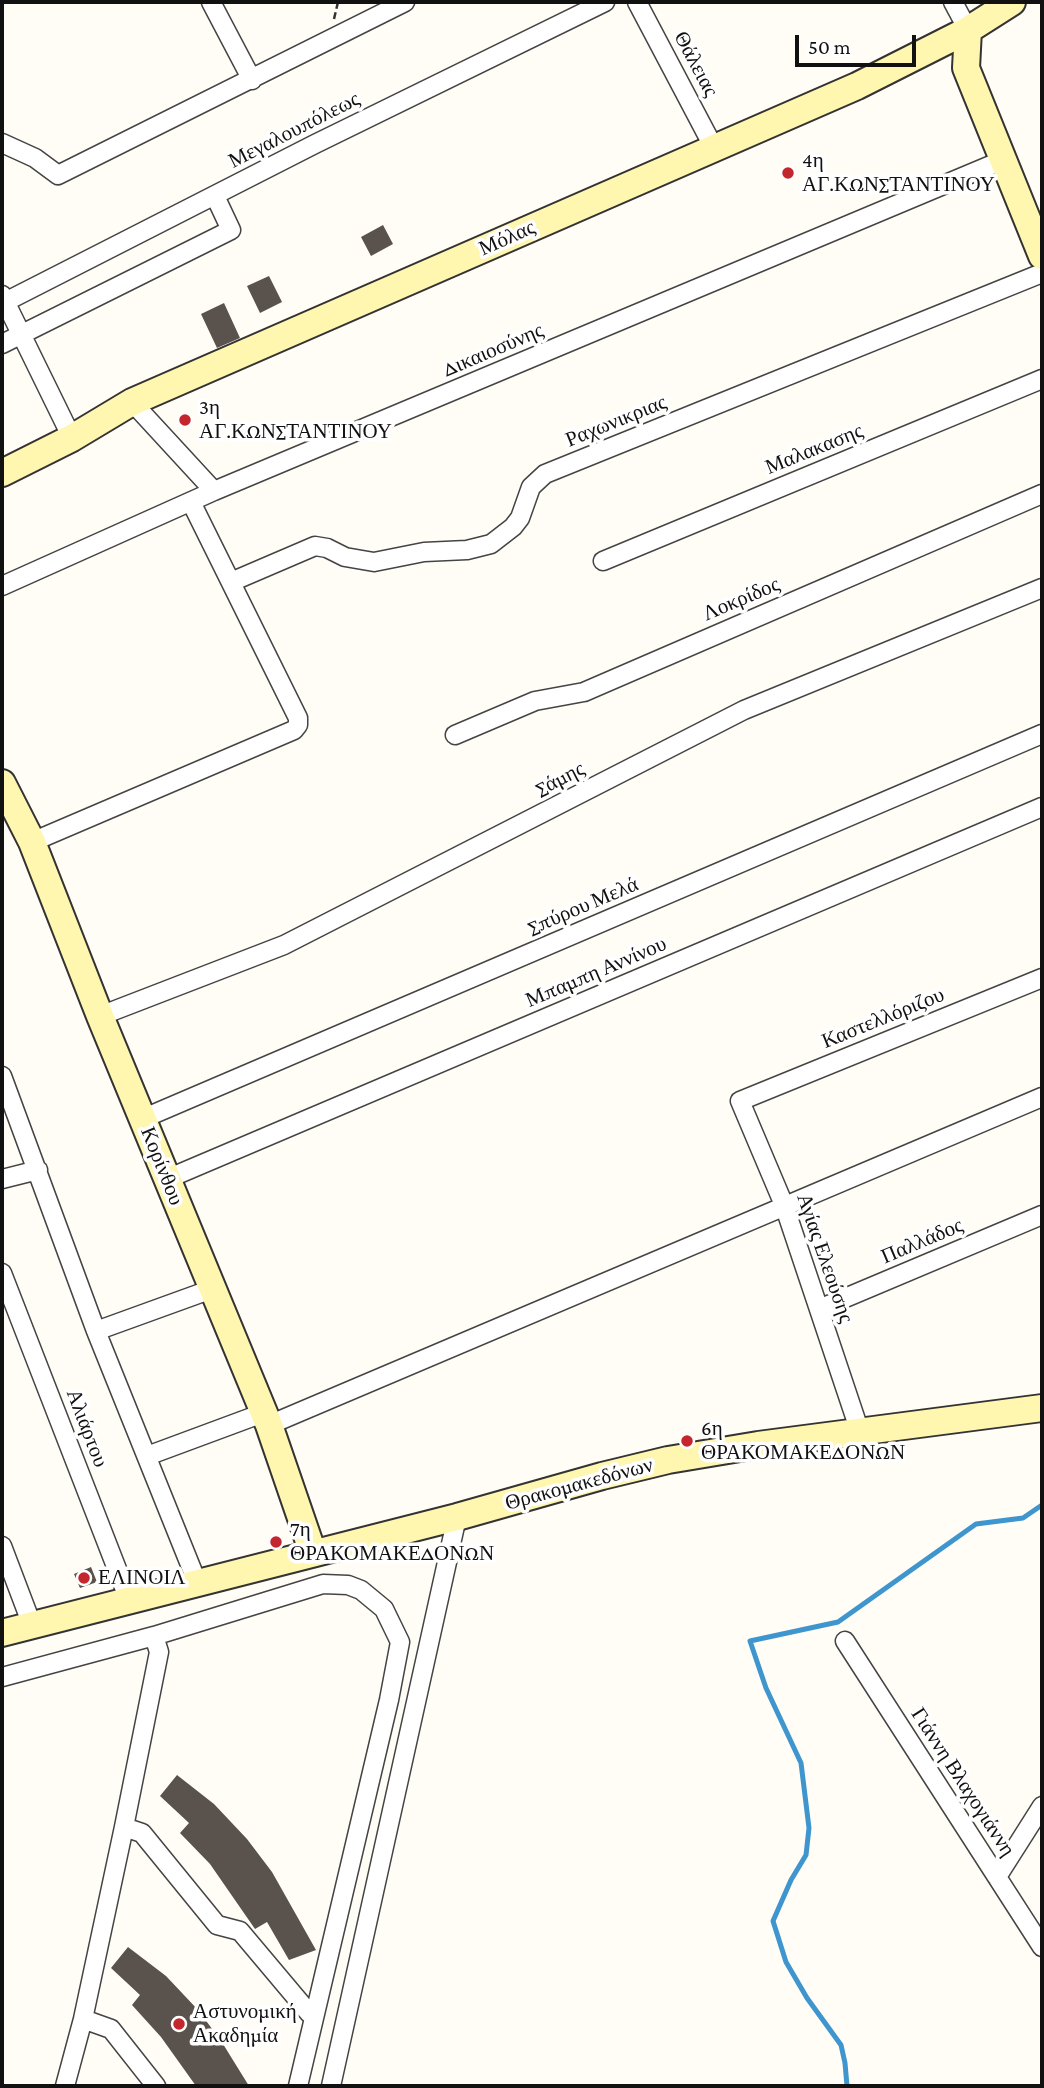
<!DOCTYPE html>
<html>
<head>
<meta charset="utf-8">
<style>
  body { margin:0 }
  #map { position:relative; width:1044px; height:2088px; overflow:hidden; background:#fffdf5; font-family:"Crimson Pro",serif }
  canvas { display:block }
  .frame { position:absolute; inset:0; border:4px solid #111; pointer-events:none }
  .scale { position:absolute; left:795px; top:35px; width:121px; height:32px; box-sizing:border-box; border:4px solid #111; border-top:0; padding-left:9px; font-size:21px; line-height:24px; white-space:nowrap; color:#111; -webkit-text-stroke:5px #fff; paint-order:stroke }
</style>
</head>
<body>
<div id="map">
<canvas width="1044" height="2088"></canvas>
<div class="frame"></div>
<div class="scale">50 m</div>
</div>
<script>
const c = document.querySelector('canvas').getContext('2d');
c.lineJoin = 'round';
const toPath = rows => new Path2D(rows.map(r => 'M' + r).join(''));
function stroke(path, color, width, dash) { c.strokeStyle = color; c.lineWidth = width; c.lineCap = dash ? 'butt' : 'round'; c.setLineDash(dash || []); c.stroke(path); }
function fill(path, color) { c.fillStyle = color; c.fill(path, 'evenodd'); }
function drawText(font, color, halo, rows, align = 'center') {
  c.font = font + ' "Crimson Pro",serif'; c.lineWidth = 7; c.setLineDash([]); c.textBaseline = 'middle'; c.strokeStyle = halo; c.fillStyle = color; for (const [text, x, y, turn = 0] of rows) {
    c.save(); c.translate(x, y); c.rotate((+turn || 0) * Math.PI / 180); c.textAlign = isNaN(turn) ? turn : align; if (halo) c.strokeText(text, 0, 0); c.fillText(text, 0, 0); c.restore();
  }
}
const stream = toPath([
  [847,2086,845,2063,841,2045,807,1998,786,1962,773,1921,791,1880,806,1855,809,1828,801,1763,766,1688,750,1641,838,1622,976,1524,1023,1518,1042,1505]
]);
const building = toPath([
  [383,225,393,244,371,256,361,237],
  [269,276,282,302,260,313,247,286],
  [224,303,240,338,217,348,201,314],
  [91,1567,97,1582,80,1588,74,1574],
  [177,1775,214,1804,247,1839,272,1872,316,1950,289,1960,267,1922,255,1929,210,1864,180,1833,189,1823,160,1796],
  [128,1947,166,1976,199,2011,223,2044,249,2086,196,2086,161,2037,132,2005,140,1995,111,1968]
]);
const path = toPath([
  [334,19,338,2]
]);
const street = toPath([
  [211,2,252,80],
  [637,2,714,148],
  [953,2,968,30],
  [2,143,35,158,58,175,405,2],
  [2,295,72,438],
  [5,302,315,144,605,2],
  [2,344,231,230,215,196],
  [132,402,214,491],
  [603,561,1042,379],
  [231,582,315,546,327,548,345,557,374,562,424,552,467,550,491,544,513,527,520,518,531,487,545,474,1042,273],
  [2,586,214,491,1003,160],
  [455,735,535,701,584,692,1042,494],
  [32,842,294,730,298,725,298,718,191,502],
  [100,1016,284,945,744,710,1042,588],
  [2,1076,96,1331,197,1582],
  [142,1119,1042,734],
  [2,1179,38,1170],
  [167,1179,1042,807],
  [2,1273,129,1600],
  [819,1309,1042,1215],
  [96,1331,212,1289],
  [269,1425,1042,1097],
  [860,1432,784,1205,740,1101,1042,978],
  [147,1456,263,1413],
  [2,1546,32,1625],
  [845,1641,1042,1947],
  [2,1677,154,1636,323,1584,348,1585,361,1590,384,1609,400,1642,389,1700,298,2086],
  [124,1827,142,1833,217,1925,240,1931,309,2013,314,2016],
  [997,1877,1042,1806],
  [83,2019,111,2029,156,2086],
  [65,2086,83,2019,124,1827,159,1652,154,1636],
  [331,2086,457,1517]
]);
const secondary = toPath([
  [968,30,966,68,1042,256],
  [2,473,72,438,132,402,857,86,968,30,1012,2],
  [2,783,32,842,100,1016,269,1425,313,1553],
  [2,1633,457,1517,602,1476,668,1460,758,1445,1042,1408]
]);
const markers = [
  [788,173,7,"#c4262e"],
  [185,420,7,"#c4262e"],
  [687,1441,7,"#c4262e"],
  [276,1542,7,"#c4262e"],
  [84,1578,7,"#c4262e"],
  [179,2024,7,"#c4262e"]
];
const streetNames = [
  ["Θάλειας",696,64,62],
  ["Μεγαλουπόλεως",294,130,-27],
  ["Μόλας",507,238,-24],
  ["Δικαιοσύνης",493,350,-23],
  ["Ραχωνικριας",616,421,-22],
  ["Μαλακασης",814,449,-22],
  ["Λοκρίδος",741,599,-23],
  ["Σάμης",560,779,-27],
  ["Σπύρου Μελά",583,906,-23],
  ["Μπαμπη Αννίνου",596,972,-23],
  ["Καστελλόριζου",883,1018,-22],
  ["Κορίνθου",162,1166,68],
  ["Παλλάδος",922,1241,-23],
  ["Αγίας Ελεούσης",825,1258,71],
  ["Αλιάρτου",87,1428,69],
  ["Θρακομακεδόνων",579,1484,-15],
  ["Γιάννη Βλαχογιάννη",963,1782,57]
];
const poiNames = [
  ["4η",802,161],
  ["ΑΓ.ΚΩΝΣΤΑΝΤΙΝΟΥ",802,185],
  ["3η",199,408],
  ["ΑΓ.ΚΩΝΣΤΑΝΤΙΝΟΥ",199,432],
  ["6η",701,1429],
  ["ΘΡΑΚΟΜΑΚΕΔΟΝΩΝ",701,1453],
  ["7η",290,1530],
  ["ΘΡΑΚΟΜΑΚΕΔΟΝΩΝ",290,1554],
  ["ΕΛΙΝΟΙΛ",98,1578],
  ["Αστυνομική",193,2012],
  ["Ακαδημία",193,2036]
];
stroke(stream, '#3f96cf', 5);
fill(building, '#5a524d');
stroke(street, '#444', 21);
stroke(secondary, '#333', 30);
stroke(path, '#333', 2.5, [7, 3.5]);
stroke(street, '#fff', 18);
stroke(secondary, '#fff6b0', 26);
for (const [x, y, r, color] of markers) { const dot = new Path2D(); dot.arc(x, y, r, 0, 2 * Math.PI); c.fillStyle = color; c.fill(dot); stroke(dot, '#fff', 2.5); }
drawText('21px', '#111', '#fff', streetNames);
drawText('21px', '#111', '#fff', poiNames, 'left');
</script>
</body>
</html>
